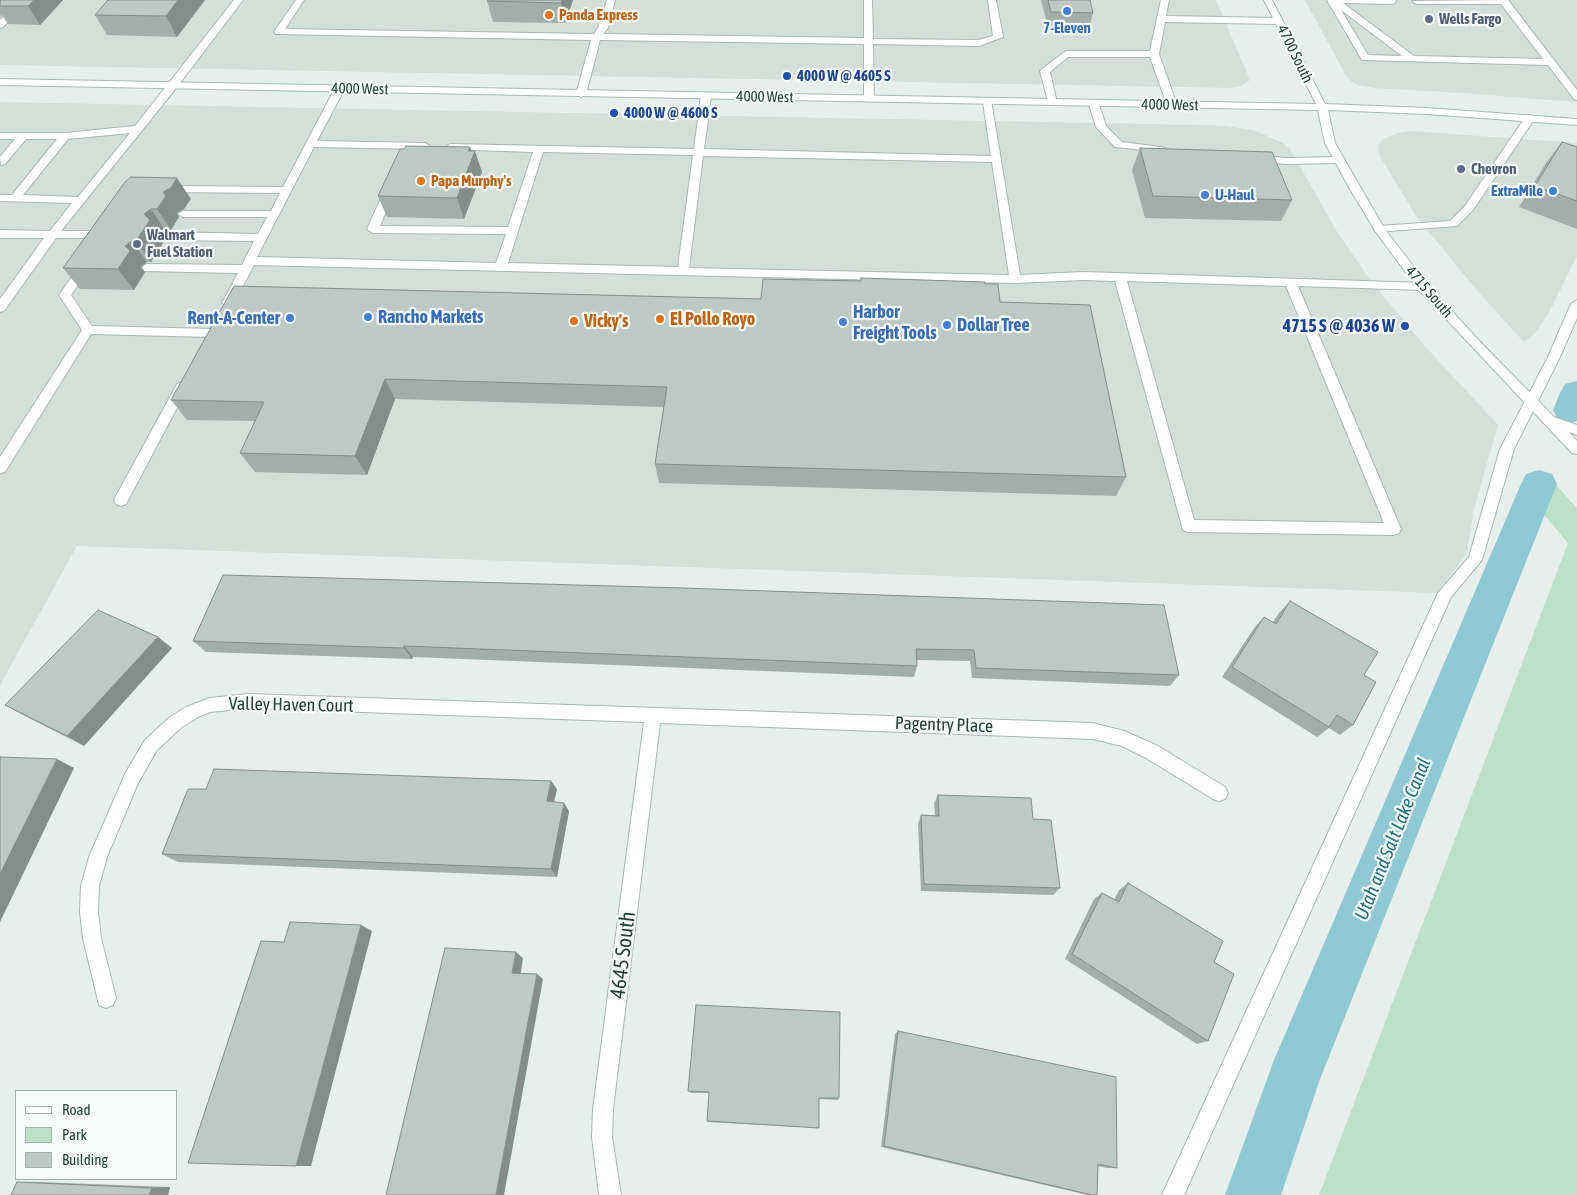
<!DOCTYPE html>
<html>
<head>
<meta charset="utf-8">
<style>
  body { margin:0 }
  #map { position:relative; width:1577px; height:1195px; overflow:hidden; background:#e6efeb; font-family:"Asap Condensed",sans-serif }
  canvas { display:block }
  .legend { position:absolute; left:15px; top:1090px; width:162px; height:90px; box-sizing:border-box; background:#f7fbf9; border:1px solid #a3b1ad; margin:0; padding:6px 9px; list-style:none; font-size:15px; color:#24423a }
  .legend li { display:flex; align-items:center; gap:10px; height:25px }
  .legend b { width:25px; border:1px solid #a3b1ad }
</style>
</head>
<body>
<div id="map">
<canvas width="1577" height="1195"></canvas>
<ul class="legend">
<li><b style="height:6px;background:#fff"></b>Road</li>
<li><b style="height:14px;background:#bfe0c8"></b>Park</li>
<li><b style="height:14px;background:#bbcac4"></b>Building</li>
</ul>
</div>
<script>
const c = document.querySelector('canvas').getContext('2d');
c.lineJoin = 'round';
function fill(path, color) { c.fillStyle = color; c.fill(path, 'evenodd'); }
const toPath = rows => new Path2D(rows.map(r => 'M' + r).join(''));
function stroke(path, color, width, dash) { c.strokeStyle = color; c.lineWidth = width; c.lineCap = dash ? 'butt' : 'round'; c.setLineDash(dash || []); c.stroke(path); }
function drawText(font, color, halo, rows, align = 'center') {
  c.font = font + ' "Asap Condensed",sans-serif'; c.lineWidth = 4.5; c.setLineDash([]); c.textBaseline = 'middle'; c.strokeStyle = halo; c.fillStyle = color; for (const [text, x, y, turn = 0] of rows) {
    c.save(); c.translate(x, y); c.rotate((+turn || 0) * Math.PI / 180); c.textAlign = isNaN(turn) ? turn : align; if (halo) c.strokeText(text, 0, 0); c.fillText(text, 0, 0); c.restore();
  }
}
const built = toPath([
  [0,0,1216,0,1248,75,1249,81,1239,87,1230,88,0,65],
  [1305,0,1577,0,1577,102,1461,93,1375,88,1358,85,1351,81,1345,74],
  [0,102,1198,125,1226,126,1256,131,1283,143,1290,149,1336,230,1371,281,1423,344,1498,425,1474,509,1467,553,1437,593,77,546,0,685],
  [1410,131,1577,143,1577,256,1550,311,1535,333,1524,342,1479,293,1416,216,1379,155,1378,146,1383,139,1397,133]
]);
const green = toPath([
  [1542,470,1577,508,1577,1195,1319,1195,1568,543,1527,495]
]);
const canal = toPath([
  [1577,381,1577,421,1570,423,1558,419,1553,410,1560,393,1565,384,1577,381],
  [1539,470,1552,474,1557,484,1320,1079,1281,1195,1225,1195,1274,1060,1521,484,1526,474,1539,470]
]);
const lane = toPath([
  [20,0,29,0,3,27,0,28,0,20,20,0],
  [234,0,243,0,177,87,61,231,106,231,110,232,112,235,110,238,56,238,4,311,0,312,0,299,44,238,0,238,0,230,50,231,72,203,0,201,0,195,12,195,57,139,26,139,5,164,1,165,0,157,15,139,0,139,0,133,65,133,135,126,234,0],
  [130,133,78,197,23,195,68,139,130,133],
  [296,0,304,0,285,29,594,34,598,28,607,0,615,0,608,28,603,34,864,38,864,0,872,0,873,39,978,40,993,36,988,0,996,0,1003,37,979,46,873,44,874,99,869,102,864,99,864,44,600,40,586,94,581,97,576,94,591,40,276,34,274,32,296,0],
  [1161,0,1169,0,1166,16,1278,18,1282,21,1278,24,1165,22,1159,54,1177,105,1175,107,1169,107,1167,105,1150,57,1068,57,1050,72,1057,103,1055,105,1049,105,1040,71,1042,69,1066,51,1150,51,1161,0],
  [1327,0,1396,0,1395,3,1392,4,1343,3,1414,56,1543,59,1501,4,1416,4,1412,1,1508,0,1577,90,1577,100,1574,99,1548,65,1362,60,1327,0],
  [1341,10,1402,56,1368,55,1341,10],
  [340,85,345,88,317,141,425,143,430,146,425,149,314,147,257,257,496,263,506,234,373,233,367,229,386,187,391,184,396,187,380,226,508,227,533,152,446,149,445,147,450,144,694,149,701,96,706,93,711,96,704,149,991,156,983,102,985,100,991,100,1020,275,1083,272,1426,283,1428,286,1426,289,1422,290,1298,286,1401,529,1399,533,1394,535,1188,532,1183,530,1115,281,1083,280,1015,283,254,265,234,303,228,307,222,303,238,273,144,271,142,268,144,265,148,264,242,265,254,241,166,240,160,236,166,232,258,234,267,217,183,217,178,214,183,211,271,211,280,193,165,192,160,189,165,186,283,187,335,88,340,85],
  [543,152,693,155,678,267,508,263,543,152],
  [703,156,992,162,1009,275,689,268,703,156],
  [1127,281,1286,286,1384,523,1194,520,1127,281],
  [1094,101,1099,104,1106,126,1122,142,1161,147,1165,148,1166,150,1165,152,1115,147,1096,127,1089,104,1094,101],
  [1530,115,1535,118,1473,210,1457,226,1376,232,1374,230,1376,228,1380,226,1450,221,1465,206,1526,116,1530,115],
  [1255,155,1285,158,1339,157,1344,160,1339,163,1285,164,1251,160,1250,158,1255,155],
  [86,261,92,265,71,295,92,326,212,329,218,333,212,337,91,334,5,472,0,473,0,457,82,330,59,295,82,262,86,261],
  [1577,300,1577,318,1559,359,1514,449,1482,560,1451,597,1184,1195,1162,1195,1438,593,1469,557,1500,449,1547,359,1571,304,1577,300],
  [182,382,187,384,188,387,126,504,121,506,116,504,114,500,116,496,177,384,182,382]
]);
const street = toPath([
  [249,694,1093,723,1124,731,1158,746,1225,787,1228,793,1225,799,1219,801,1213,799,1146,758,1122,746,1093,739,660,723,613,1109,612,1137,621,1195,599,1195,592,1137,593,1109,644,722,249,708,210,712,198,717,182,727,157,750,138,783,107,857,99,886,98,912,101,938,116,998,113,1005,106,1008,99,1005,83,938,80,912,81,886,89,857,126,772,145,740,170,717,186,707,210,698,249,694]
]);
const secondary = toPath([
  [1264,0,1272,0,1325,104,1427,108,1577,119,1577,125,1427,114,1328,110,1335,143,1384,228,1426,283,1484,346,1554,417,1577,425,1577,435,1569,432,1577,441,1577,454,1572,453,1418,289,1376,232,1351,191,1325,143,1318,110,0,85,0,79,1316,104,1264,0]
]);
const wall = toPath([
  [0,0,63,0,40,25,8,24,2,15,0,17],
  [108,0,205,0,177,37,107,35,95,15],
  [488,0,573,0,565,23,493,22,487,1],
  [1041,0,1090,0,1093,13,1089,27,1048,27],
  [1562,142,1577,147,1577,229,1519,207,1546,163],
  [470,147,482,172,464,219,387,217,378,196],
  [1140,148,1292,200,1281,221,1145,218,1132,170],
  [125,182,191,199,184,209,177,213,179,217,171,230,165,230,160,234,164,241,151,262,147,262,141,267,145,272,134,290,80,289,63,268],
  [985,284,1000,302,1126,477,1116,496,659,483,655,464,664,407,395,399,367,475,255,472,240,453,255,421,187,420,171,400,761,299],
  [683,588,1179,675,1170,686,972,678,970,661,916,660,917,666,914,677,413,657,412,659,206,652,193,641],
  [1290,601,1364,675,1353,725,1340,735,1329,728,1317,737,1222,677,1254,628,1264,617,1273,622,1279,613],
  [172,648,84,746,23,715,5,705],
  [206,789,557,789,554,802,569,811,557,877,178,862,162,854],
  [938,795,1033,819,1060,888,1053,895,921,891,918,824,921,815,935,816,934,803],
  [1128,883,1214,962,1208,1041,1197,1044,1065,959,1094,899,1102,893,1114,900,1119,890],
  [898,1031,1117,1168,1107,1168,1097,1166,1097,1195,1088,1195,881,1147,895,1034],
  [688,1091,839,1098,838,1100,819,1099,819,1128,818,1128,709,1122,707,1121,709,1093,691,1093],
  [17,1182,39,1182,170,1187,168,1195]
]);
const shadedWall = toPath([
  [34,0,63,0,40,25,28,6],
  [178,0,205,0,177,37,166,16],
  [562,0,573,0,565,23,561,3],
  [470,147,473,157,475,151,482,172,464,219,457,198],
  [177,178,191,199,184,209,177,213,179,217,171,230,157,209,163,192],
  [151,209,165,230,160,234,164,241,151,262,136,241,144,214],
  [132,241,147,262,141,267,145,272,134,290,118,269,125,246],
  [385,379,395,399,367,475,355,456],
  [158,637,172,648,84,746,67,736],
  [404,646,413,657,412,659,404,648],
  [57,759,74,768,0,922,0,874],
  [551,781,557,789,552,810,547,801],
  [564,803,569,811,557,877,551,869],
  [361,925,372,931,311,1166,296,1166],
  [516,952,523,958,520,978,512,973],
  [537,974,543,979,504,1195,496,1195],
  [170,1187,168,1195,149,1195,152,1188]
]);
const building = toPath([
  [1,0,34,0,28,6,0,6,0,1,1,0],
  [108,0,178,0,166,16,95,15,108,0],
  [488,0,562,0,561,3,487,1,488,0],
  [1048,0,1090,0,1093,13,1051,12,1048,0],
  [1562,142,1577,147,1577,201,1535,186,1562,142],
  [406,146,470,147,468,151,475,151,457,198,378,196,400,149,404,149,406,146],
  [1140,148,1272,152,1292,200,1153,196,1140,148],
  [131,177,177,178,171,188,163,192,166,196,157,209,151,209,144,214,150,220,136,241,132,241,125,246,130,251,118,269,63,268,125,182,131,177],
  [861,278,985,282,985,284,998,284,1000,302,1090,305,1126,477,655,464,667,387,385,379,355,456,240,453,264,402,171,400,234,286,761,299,763,279,861,281,861,278],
  [223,575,683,588,1164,605,1179,675,976,668,974,650,916,649,917,666,404,646,404,648,193,641,223,575],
  [1290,601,1378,652,1364,675,1376,682,1353,725,1337,715,1329,727,1232,667,1264,617,1276,624,1290,601],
  [98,610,158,637,67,736,5,705,98,610],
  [0,757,57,759,0,874,0,757],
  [214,769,551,781,547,801,564,803,551,869,162,854,188,789,206,789,214,769],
  [938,795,1031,798,1033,819,1051,820,1060,888,924,884,921,815,939,816,938,795],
  [1128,883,1223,941,1214,962,1234,974,1208,1041,1072,954,1102,893,1119,902,1128,883],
  [290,922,361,925,296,1166,188,1163,261,941,284,942,290,922],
  [445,948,516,952,512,973,537,974,496,1195,386,1195,445,948],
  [696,1005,840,1012,839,1098,819,1098,819,1128,707,1121,709,1092,688,1091,696,1005],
  [898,1031,1116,1077,1117,1168,1098,1164,1097,1195,1092,1195,884,1146,898,1031],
  [17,1182,152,1188,149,1195,11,1195,17,1182]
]);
const markers = [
  [1067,11,5,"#3f7fe0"],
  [549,15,5,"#e8710a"],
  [1429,19,5,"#5c6f8a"],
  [787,76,5,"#1a4fb4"],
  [614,113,5,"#1a4fb4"],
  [1461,169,5,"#5c6f8a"],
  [421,181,5,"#e8710a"],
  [1553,191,5,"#3f7fe0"],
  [1205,195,5,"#3f7fe0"],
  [137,244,5,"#5c6f8a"],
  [368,317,5,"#3f7fe0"],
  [290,318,5,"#3f7fe0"],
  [660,319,5,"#e8710a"],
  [574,321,5,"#e8710a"],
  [843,322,5,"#3f7fe0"],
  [947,325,5,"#3f7fe0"],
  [1405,326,5,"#1a4fb4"]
];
const farFoodnames = [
  ["Panda Express",559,15],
  ["Papa Murphy's",431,181]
];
const farServicenames = [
  ["Wells Fargo",1439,19],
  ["Chevron",1471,169],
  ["Walmart",147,235],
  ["Fuel Station",147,252]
];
const farShopnames = [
  ["7-Eleven",1067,28],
  ["ExtraMile",1543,191,"right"],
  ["U-Haul",1215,195,"left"]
];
const farStreetnames = [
  ["4700 South",1295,54,64],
  ["4000 West",360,89,1],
  ["4000 West",765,97,1],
  ["4000 West",1170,105,1],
  ["4715 South",1429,292,49]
];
const farTransitnames = [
  ["4000 W @ 4605 S",797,76],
  ["4000 W @ 4600 S",624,113]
];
const shopNames = [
  ["Harbor",853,312],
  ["Freight Tools",853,333],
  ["Rancho Markets",378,317],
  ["Rent-A-Center",280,318,"right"],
  ["Dollar Tree",957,325]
];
const foodNames = [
  ["El Pollo Royo",670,319],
  ["Vicky's",584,321]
];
const transitNames = [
  ["4715 S @ 4036 W",1395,326]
];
const streetNames = [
  ["Valley Haven Court",291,705,1],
  ["Pagentry Place",944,725,2]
];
const waterNames = [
  ["Utah and Salt Lake Canal",1393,839,-68]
];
const nearStreetnames = [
  ["4645 South",623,955,-83]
];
fill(built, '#d4dfda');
fill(green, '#bfe0c8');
fill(canal, '#8ec9d4');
stroke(lane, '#a8b8b2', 2);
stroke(street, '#a8b8b2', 2);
stroke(secondary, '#a4bbb3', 2);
fill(lane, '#fff');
fill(street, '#fff');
fill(secondary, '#fff');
fill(wall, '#a1aea9');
fill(shadedWall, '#838d89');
fill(building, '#bbcac4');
stroke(building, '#838d89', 1);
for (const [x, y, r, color] of markers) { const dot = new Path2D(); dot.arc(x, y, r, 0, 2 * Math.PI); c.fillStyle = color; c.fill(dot); stroke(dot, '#f7fbf9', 2); }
drawText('bold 15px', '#c56008', '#f7fbf9', farFoodnames, 'left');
drawText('bold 15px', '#4e5e75', '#f7fbf9', farServicenames, 'left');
drawText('bold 15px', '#366cbe', '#f7fbf9', farShopnames);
drawText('15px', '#24423a', '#f7fbf9', farStreetnames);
drawText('bold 15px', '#164399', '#f7fbf9', farTransitnames, 'left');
drawText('bold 18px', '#366cbe', '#f7fbf9', shopNames, 'left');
drawText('bold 18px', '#c56008', '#f7fbf9', foodNames, 'left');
drawText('bold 18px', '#164399', '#f7fbf9', transitNames, 'right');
drawText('18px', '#24423a', '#f7fbf9', streetNames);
drawText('italic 19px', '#1c6f80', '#f7fbf9', waterNames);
drawText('21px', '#24423a', '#f7fbf9', nearStreetnames);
</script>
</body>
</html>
